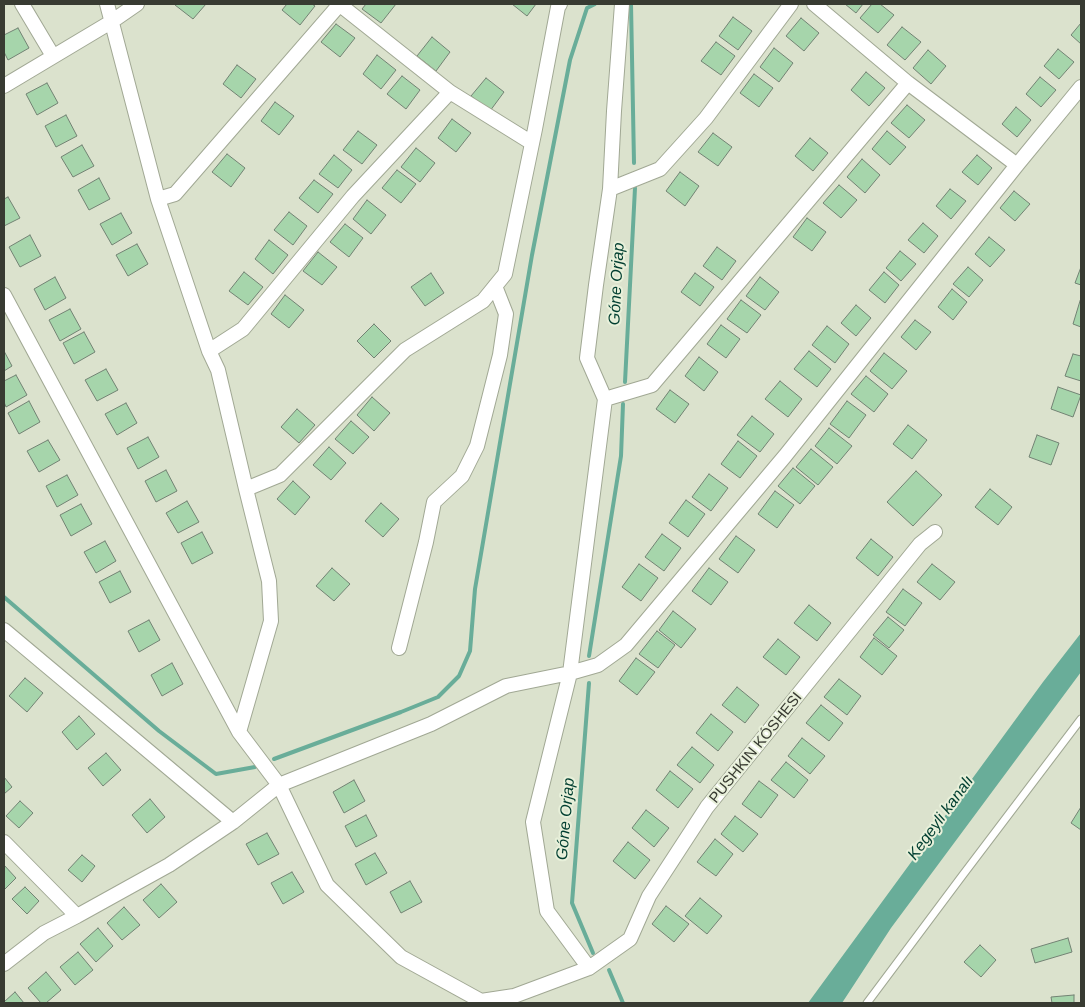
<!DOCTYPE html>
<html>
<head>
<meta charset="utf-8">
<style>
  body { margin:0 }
  #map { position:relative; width:1085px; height:1007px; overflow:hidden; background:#dbe2cd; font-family:Arial,sans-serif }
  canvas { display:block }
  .frame { position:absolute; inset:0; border:5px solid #383b32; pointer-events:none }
</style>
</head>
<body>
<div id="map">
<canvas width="1085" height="1007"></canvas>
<div class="frame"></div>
</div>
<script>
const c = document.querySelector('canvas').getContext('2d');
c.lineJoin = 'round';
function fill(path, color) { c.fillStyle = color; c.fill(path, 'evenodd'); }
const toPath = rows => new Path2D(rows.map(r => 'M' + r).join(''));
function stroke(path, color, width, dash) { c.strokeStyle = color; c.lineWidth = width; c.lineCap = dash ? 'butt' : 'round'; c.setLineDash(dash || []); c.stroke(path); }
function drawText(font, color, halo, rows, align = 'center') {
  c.font = font + ' Arial,sans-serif'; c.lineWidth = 4; c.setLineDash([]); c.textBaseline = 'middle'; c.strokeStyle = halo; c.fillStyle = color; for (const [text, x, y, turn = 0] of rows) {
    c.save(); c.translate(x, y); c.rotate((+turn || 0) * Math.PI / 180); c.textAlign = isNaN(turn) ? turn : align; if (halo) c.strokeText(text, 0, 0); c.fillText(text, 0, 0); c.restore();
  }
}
const water = toPath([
  [1081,633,1081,672,891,928,842,1003,808,1003,1043,682]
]);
const stream = toPath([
  [631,4,634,163],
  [625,382,635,188],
  [4,597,159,731,216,774,255,767],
  [589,656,621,456,623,404],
  [589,683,572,903,593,953],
  [274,759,401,712,438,697,459,676,470,651,475,589,532,255,570,60,587,8,595,4],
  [609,970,623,1003]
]);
const building = toPath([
  [176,4,206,4,193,19,175,5,176,4],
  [287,4,312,4,315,6,300,25,282,10,287,4],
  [366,4,396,4,381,23,362,9,366,4],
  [512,4,536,4,527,16,512,4],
  [845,4,863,4,856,13,845,4],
  [872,4,880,4,894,15,878,33,860,18,872,4],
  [733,17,752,31,738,50,719,36,733,17],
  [801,18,819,33,804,51,786,36,801,18],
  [1081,23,1081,44,1071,35,1081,23],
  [336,24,355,38,340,57,321,42,336,24],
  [902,27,921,42,905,60,887,45,902,27],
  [18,28,29,48,8,60,4,52,4,35,18,28],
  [432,37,450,52,436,71,417,56,432,37],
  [716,42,735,56,721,75,701,61,716,42],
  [774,48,793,63,779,82,760,67,774,48],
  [1058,49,1074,62,1059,79,1044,66,1058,49],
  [928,50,946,66,931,84,913,68,928,50],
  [377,55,396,70,381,89,363,74,377,55],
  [237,65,256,79,241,98,223,84,237,65],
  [866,72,885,88,869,106,851,90,866,72],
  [754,74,773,88,759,107,740,93,754,74],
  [402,76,420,90,406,109,387,94,402,76],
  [1040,77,1056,90,1041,107,1026,94,1040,77],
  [486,78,504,92,490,111,471,96,486,78],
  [47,83,58,103,37,115,26,94,47,83],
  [275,102,294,116,279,135,261,121,275,102],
  [907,105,925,120,909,138,891,123,907,105],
  [1016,107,1031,120,1017,137,1002,124,1016,107],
  [66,115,77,136,56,147,45,126,66,115],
  [452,119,471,133,456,152,438,138,452,119],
  [358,131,377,145,362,164,343,150,358,131],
  [887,131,906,147,890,165,872,149,887,131],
  [713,133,732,147,718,166,698,152,713,133],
  [810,138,828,153,813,171,795,156,810,138],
  [82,145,94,166,73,177,61,157,82,145],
  [416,148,435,163,420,182,401,167,416,148],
  [227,154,245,168,231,187,212,172,227,154],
  [334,155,352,170,338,188,319,174,334,155],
  [977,155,992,168,978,185,962,172,977,155],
  [862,159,880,175,865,193,847,177,862,159],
  [397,170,416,184,401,203,382,188,397,170],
  [680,172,699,186,685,206,666,191,680,172],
  [99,178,110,199,89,210,78,190,99,178],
  [314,180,333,194,318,213,299,198,314,180],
  [839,185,857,200,841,218,823,203,839,185],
  [950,189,966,201,951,219,936,206,950,189],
  [1014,191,1030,204,1015,221,1000,208,1014,191],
  [8,197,20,218,4,226,4,199,8,197],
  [367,200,386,215,371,234,353,219,367,200],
  [289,212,307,226,293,245,274,230,289,212],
  [121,213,132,233,112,245,100,224,121,213],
  [807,218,826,232,812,251,793,237,807,218],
  [923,223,938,236,924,253,908,240,923,223],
  [345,224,363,238,349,257,330,242,345,224],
  [30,235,41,256,20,267,9,247,30,235],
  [989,237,1005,250,990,267,975,254,989,237],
  [269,240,288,255,273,274,255,259,269,240],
  [137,244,148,264,128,276,116,255,137,244],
  [717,247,736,261,722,280,703,266,717,247],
  [900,251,916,264,901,281,886,268,900,251],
  [318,252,337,267,322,285,303,271,318,252],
  [968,267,983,280,969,297,953,284,968,267],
  [1081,267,1081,285,1075,283,1081,267],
  [244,272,263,287,248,305,229,291,244,272],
  [884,272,899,285,885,303,869,290,884,272],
  [431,273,444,293,425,306,411,287,431,273],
  [695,273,714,287,700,306,681,292,695,273],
  [55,277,66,298,45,310,34,289,55,277],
  [760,277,779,292,765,310,746,296,760,277],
  [952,289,967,302,953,320,938,307,952,289],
  [285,295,304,310,289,328,271,314,285,295],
  [741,300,761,315,747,333,727,319,741,300],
  [1080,301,1081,302,1081,327,1073,324,1080,301],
  [856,305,871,318,856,336,841,323,856,305],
  [70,309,81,329,60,341,49,320,70,309],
  [915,320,931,332,916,350,901,337,915,320],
  [374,324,391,341,374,358,357,341,374,324],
  [721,325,740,339,726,358,707,344,721,325],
  [827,326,849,344,835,363,812,345,827,326],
  [84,332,95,352,74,364,63,343,84,332],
  [4,351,12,366,4,371,4,351],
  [809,351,831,369,817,387,794,369,809,351],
  [884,353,907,371,892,389,870,371,884,353],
  [1073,354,1081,356,1081,381,1065,376,1073,354],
  [699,357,718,372,704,391,685,376,699,357],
  [106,369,118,390,97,401,85,380,106,369],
  [16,375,27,395,6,407,4,402,4,381,16,375],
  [866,376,888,394,874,412,851,394,866,376],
  [780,381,802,399,788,417,765,399,780,381],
  [1058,387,1081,395,1073,417,1051,409,1058,387],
  [670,390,689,404,675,423,656,409,670,390],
  [372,397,390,413,374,431,357,415,372,397],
  [29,401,40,422,19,434,8,413,29,401],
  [847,401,866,415,849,438,830,424,847,401],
  [126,403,137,423,117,435,105,414,126,403],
  [297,409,315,425,299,443,281,427,297,409],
  [752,416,774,434,760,452,737,435,752,416],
  [351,421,369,437,353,454,335,439,351,421],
  [908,425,927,440,912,459,893,444,908,425],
  [829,428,852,446,837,464,815,446,829,428],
  [1037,435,1059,443,1051,465,1029,457,1037,435],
  [148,437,159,457,138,469,127,448,148,437],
  [48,440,60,460,39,472,27,451,48,440],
  [738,441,757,456,740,478,721,464,738,441],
  [329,447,346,463,331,480,313,465,329,447],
  [811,449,833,467,818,485,796,467,811,449],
  [793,468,815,486,800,504,778,486,793,468],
  [166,470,177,491,156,502,145,481,166,470],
  [916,471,942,495,913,526,887,502,916,471],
  [709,474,728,488,711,511,692,497,709,474],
  [67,475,78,495,57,507,46,486,67,475],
  [293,481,310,497,295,515,277,499,293,481],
  [990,489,1012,507,998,525,975,507,990,489],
  [775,491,794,505,777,528,758,514,775,491],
  [686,500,705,514,688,537,669,523,686,500],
  [187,501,199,522,178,533,166,513,187,501],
  [381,503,399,519,383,537,365,521,381,503],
  [81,504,92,524,71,536,60,515,81,504],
  [202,532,213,553,192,564,181,543,202,532],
  [662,534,681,548,664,571,645,557,662,534],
  [736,536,755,550,738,573,719,559,736,536],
  [871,539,893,557,878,576,856,558,871,539],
  [105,541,116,561,96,573,84,552,105,541],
  [639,564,658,578,641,601,622,587,639,564],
  [932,564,955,582,940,600,917,582,932,564],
  [332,568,350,584,334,601,316,586,332,568],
  [709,568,728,582,711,605,692,591,709,568],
  [120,571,131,592,110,603,99,582,120,571],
  [903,589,922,603,905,626,886,612,903,589],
  [809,605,831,623,817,641,794,623,809,605],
  [673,611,696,629,681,648,659,630,673,611],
  [888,617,904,630,889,648,873,635,888,617],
  [149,620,160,640,139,652,128,631,149,620],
  [657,631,675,645,658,668,639,654,657,631],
  [874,638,897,656,882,675,860,657,874,638],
  [778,639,800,657,786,675,763,657,778,639],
  [636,658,655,672,637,695,619,681,636,658],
  [172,663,183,684,162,696,151,675,172,663],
  [25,678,43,693,27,712,9,696,25,678],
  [839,679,861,696,847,715,824,697,839,679],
  [737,687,759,705,745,723,722,705,737,687],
  [821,705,843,723,829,741,806,723,821,705],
  [711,714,733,732,718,751,696,733,711,714],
  [79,716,95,734,77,750,62,732,79,716],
  [802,738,825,756,810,774,788,756,802,738],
  [692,747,714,765,700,783,677,765,692,747],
  [106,753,121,770,103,786,88,768,106,753],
  [786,762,808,780,794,798,771,780,786,762],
  [670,771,693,789,678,808,656,790,670,771],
  [4,777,12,787,4,794,4,777],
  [354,780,365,801,344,813,333,792,354,780],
  [759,781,778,795,761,818,742,804,759,781],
  [150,799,165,817,147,833,132,815,150,799],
  [20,801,33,813,19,828,6,816,20,801],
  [1081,807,1081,830,1071,823,1081,807],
  [646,810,669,828,654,847,632,828,646,810],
  [366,815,377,836,356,847,345,826,366,815],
  [735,816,758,834,743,852,721,834,735,816],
  [267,833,279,854,258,865,246,844,267,833],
  [715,839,733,854,716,876,697,862,715,839],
  [628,842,650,860,635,879,613,861,628,842],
  [375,853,387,873,366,885,355,864,375,853],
  [82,855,95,866,82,882,68,870,82,855],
  [4,865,16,878,4,890,4,865],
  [292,872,304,892,283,904,271,883,292,872],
  [410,881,422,902,401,913,390,892,410,881],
  [161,884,177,902,159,918,143,900,161,884],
  [25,887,39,901,27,914,12,899,25,887],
  [700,898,722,916,707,934,685,916,700,898],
  [666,906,689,924,674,942,652,924,666,906],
  [124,907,140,925,122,940,107,923,124,907],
  [98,928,113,946,96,962,80,944,98,928],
  [1068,938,1072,952,1035,963,1031,949,1068,938],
  [980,945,996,960,981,977,964,962,980,945],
  [78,952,93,970,75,985,60,967,78,952],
  [46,972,61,990,46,1003,41,1003,28,988,46,972],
  [15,992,24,1003,4,1003,4,1002,15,992],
  [1074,995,1074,1003,1052,1003,1051,997,1074,995]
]);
const service = toPath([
  [867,1003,962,876,1081,719]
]);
const minor = toPath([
  [22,4,53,56],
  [107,4,158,199,209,351,218,370,246,489,269,581,271,621,239,732],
  [339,4,450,92,532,143],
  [814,4,908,83,1017,165],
  [4,86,111,22,137,4],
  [610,189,660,169,706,118,791,4],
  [158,199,175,194,340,4],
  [4,295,239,732,279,785,327,885,401,957,481,1001,514,996,589,968,630,939,649,896,707,807,920,544,935,532],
  [209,351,243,329,353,196,450,92],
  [605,399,652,385,908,83],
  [246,489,280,475,405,350,483,301,505,274,535,129,558,7,560,4],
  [4,630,233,822],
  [399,648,426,542,434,502,462,476,477,446,500,355,506,314,495,286],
  [4,842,77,916],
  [4,964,44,933,77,916,169,865,233,822,279,785,431,724,506,686,570,673,598,665,626,645,785,456,1017,165,1081,87],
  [589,968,547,911,533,822,570,673,605,399,587,358,596,285,610,189,614,111,622,4]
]);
const streetNames = [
  ["PUSHKIN KÓSHESI",756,748,-51]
];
const waterNames = [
  ["Góne Orjap",617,284,-87],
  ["Kegeyli kanalı",941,818,-54],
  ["Góne Orjap",566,819,-85]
];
fill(water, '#69ad99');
stroke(stream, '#69ad99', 4);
fill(building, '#a6d5ab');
stroke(building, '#728273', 1);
stroke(service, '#a1a894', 9);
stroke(minor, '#a1a894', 16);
stroke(service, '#fff', 7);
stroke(minor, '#fff', 14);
drawText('15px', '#383b32', '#e8f0da', streetNames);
drawText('italic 16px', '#003e30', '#e8f0da', waterNames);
</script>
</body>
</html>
